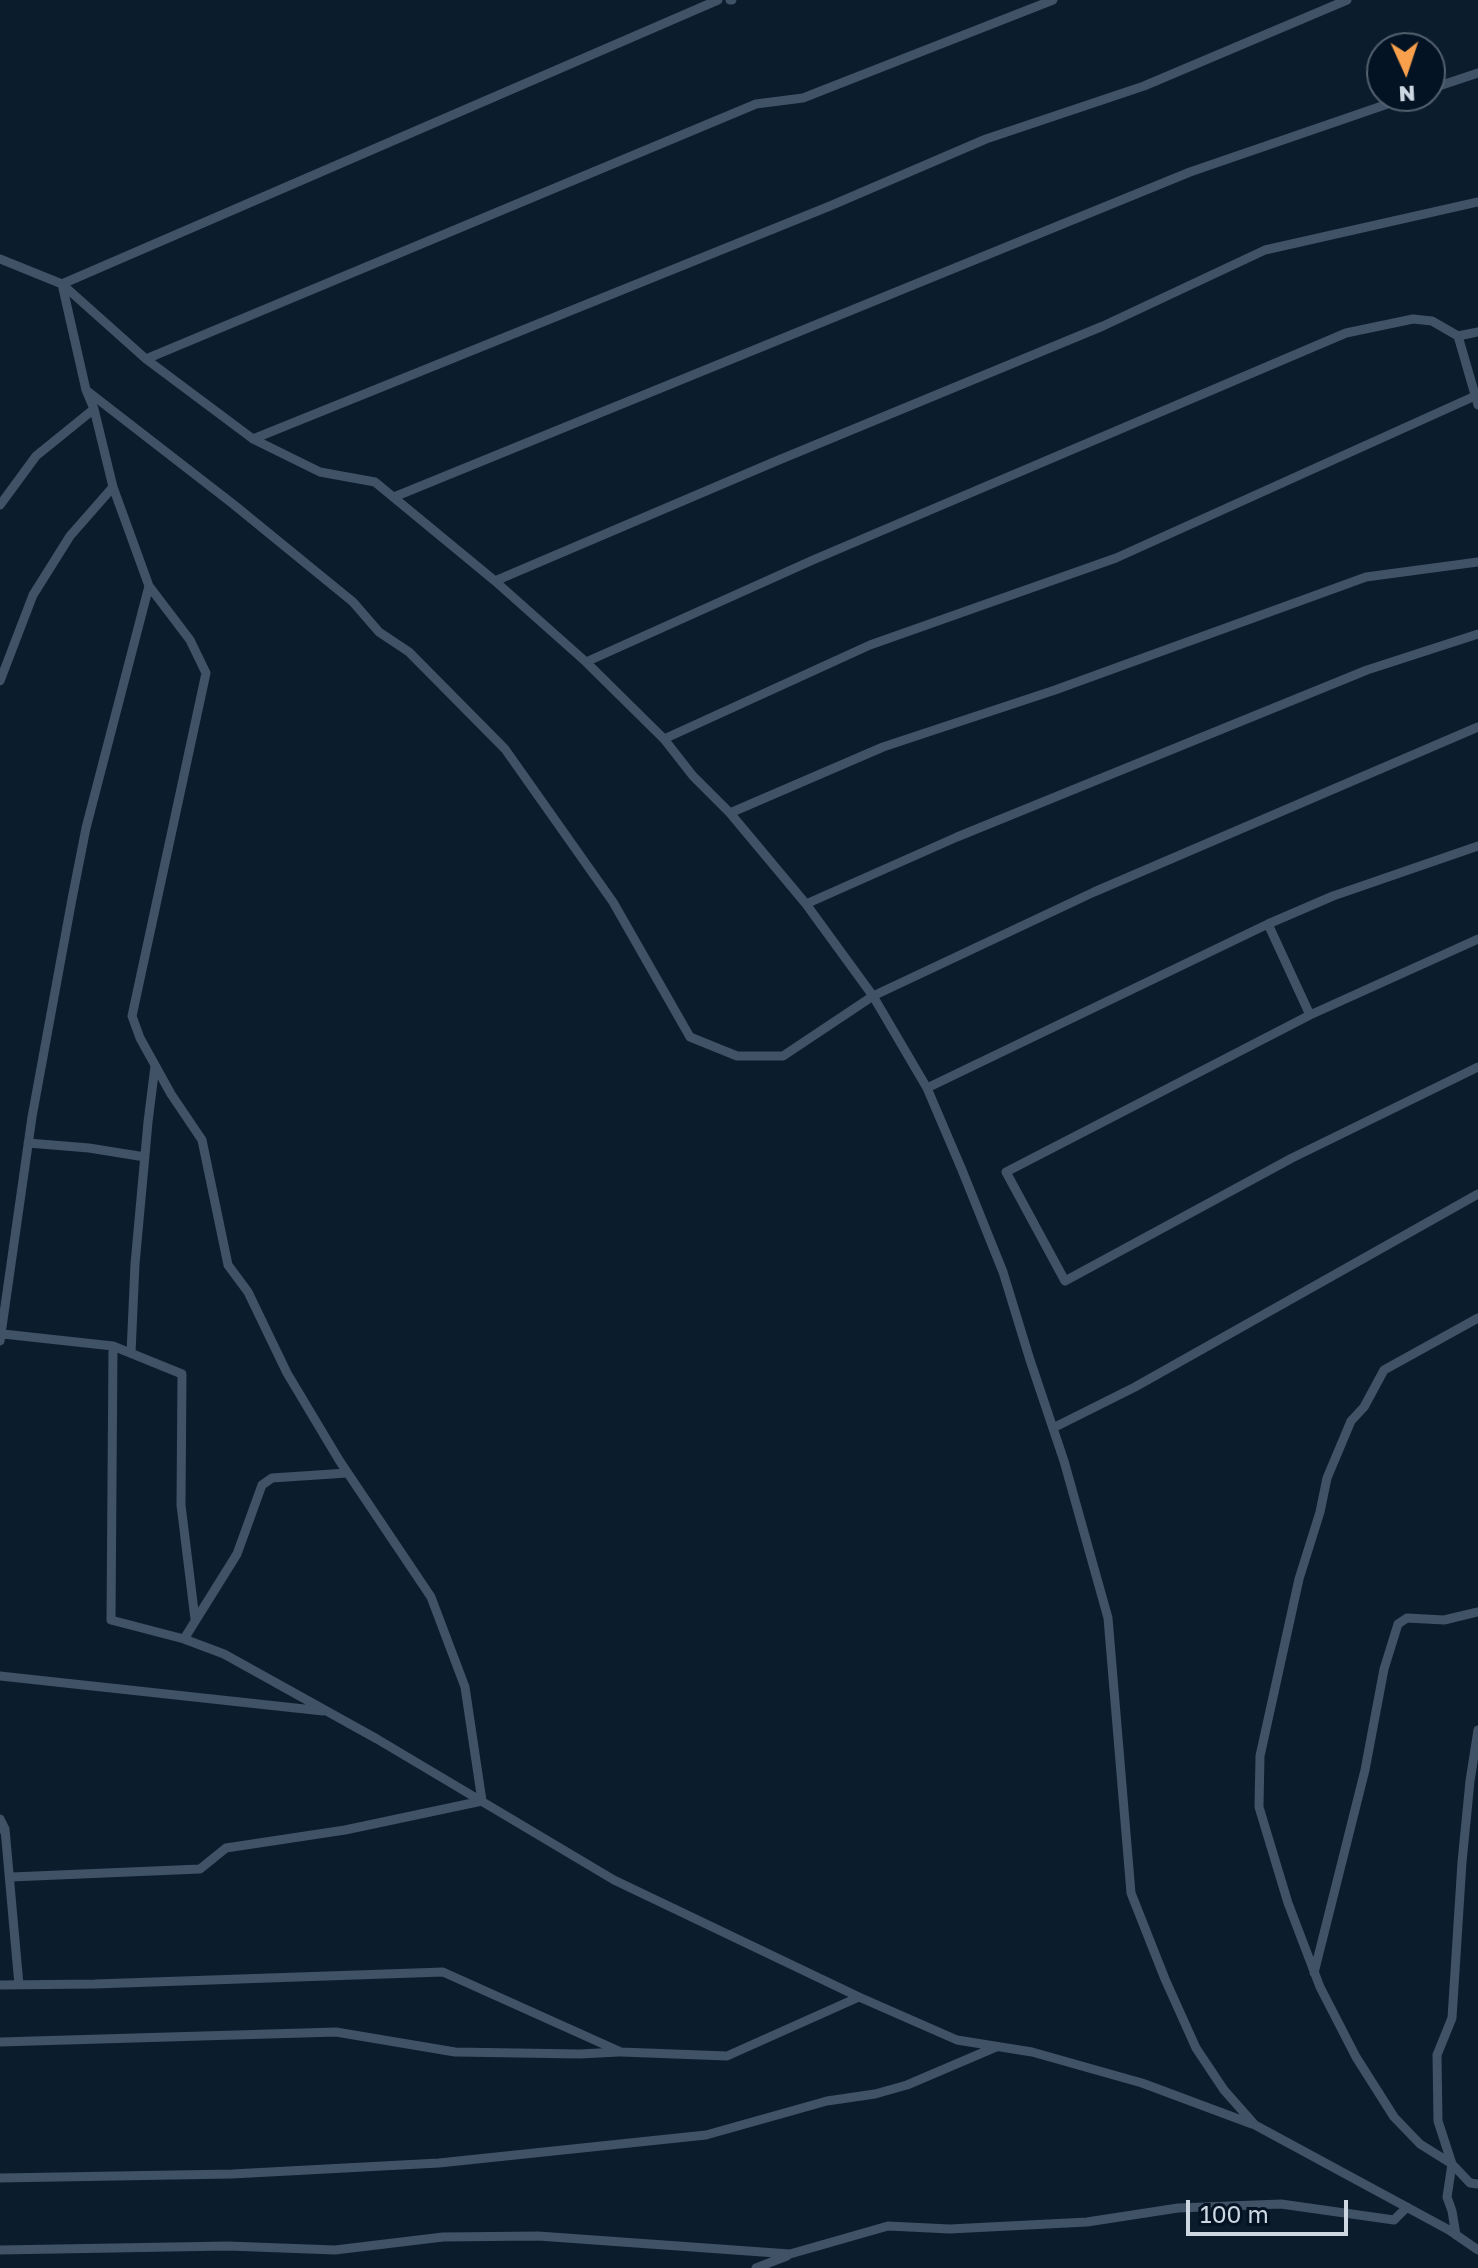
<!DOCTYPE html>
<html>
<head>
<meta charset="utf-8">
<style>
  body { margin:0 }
  #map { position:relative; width:1478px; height:2268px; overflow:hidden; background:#0b1c2d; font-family:"Golos Text",sans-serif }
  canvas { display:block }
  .north { position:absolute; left:1366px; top:32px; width:80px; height:80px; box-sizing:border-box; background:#041323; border:2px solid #54616f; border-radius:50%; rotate:177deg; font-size:22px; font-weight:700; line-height:32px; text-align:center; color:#ccd7e2 }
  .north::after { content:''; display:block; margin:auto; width:28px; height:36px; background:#f8a04b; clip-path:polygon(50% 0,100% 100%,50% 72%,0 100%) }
  .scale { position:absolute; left:1186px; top:2200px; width:162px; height:36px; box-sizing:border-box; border:4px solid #ccd7e2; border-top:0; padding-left:10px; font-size:24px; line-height:28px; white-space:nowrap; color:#ccd7e2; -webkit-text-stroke:6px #041323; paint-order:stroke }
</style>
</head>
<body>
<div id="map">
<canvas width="1478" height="2268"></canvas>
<div class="north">N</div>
<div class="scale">100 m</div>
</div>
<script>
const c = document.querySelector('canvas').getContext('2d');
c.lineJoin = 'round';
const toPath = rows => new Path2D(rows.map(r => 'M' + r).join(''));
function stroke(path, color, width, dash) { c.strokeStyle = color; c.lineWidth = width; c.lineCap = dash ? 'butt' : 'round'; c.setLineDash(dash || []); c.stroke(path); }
const street = toPath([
  [718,0,62,284,146,359,253,439,320,472,375,482,495,581,586,662,664,739,693,776,730,813,806,904,873,996,927,1088,962,1170,1003,1272,1030,1360,1064,1461,1108,1618,1131,1893,1165,1979,1196,2048,1224,2090,1255,2125,1449,2230,1478,2250],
  [730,0,732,0],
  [1430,89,1478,73],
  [0,259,62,284,86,390,94,409,113,487,149,586,86,828,72,899,32,1117,0,1341],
  [1478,332,1458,336,1478,405],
  [146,359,756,104,803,98,1053,0],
  [86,390,233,504,353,602,379,632,409,652,505,749,613,902,690,1037,737,1056,783,1056,873,996,1094,892,1478,727],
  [253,439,830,206,986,139,1144,86,1347,0],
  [394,497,1190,172,1411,96],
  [0,505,36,456,94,409],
  [495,581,774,462,1103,326,1265,250,1478,202],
  [586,662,813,560,1346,333,1413,319,1432,321,1458,336],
  [0,681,33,595,70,536,113,487],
  [664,739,870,645,1116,558,1475,396],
  [730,813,883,747,1055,690,1366,577,1478,562],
  [806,904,957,837,1367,670,1478,634],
  [1268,924,1310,1015],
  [1478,939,1310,1015,1006,1172,1065,1281,1292,1158,1478,1067],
  [927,1088,1268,924,1333,896,1478,846],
  [28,1143,89,1148,145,1157],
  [3,1334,113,1346,182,1374,181,1505,195,1619],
  [113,1346,111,1620,184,1639,224,1654,377,1739,614,1880,859,1997],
  [131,1353,135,1264,148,1122,155,1066],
  [1053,1428,1135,1387,1478,1194],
  [184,1639,237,1554,262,1485,272,1478,347,1473],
  [0,1676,323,1711],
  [1478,1730,1470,1781,1462,1862,1452,2018,1437,2055,1438,2121,1452,2164,1470,2183,1478,2184],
  [0,1819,5,1829,0,1829],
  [5,1829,19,1985],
  [11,1877,200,1869,226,1848,345,1830,482,1801,465,1687,431,1597,339,1460,287,1373,248,1292,228,1265,202,1140,171,1094,140,1038,132,1016,206,673,190,640,149,586],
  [1314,1973,1365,1770,1384,1669,1398,1624,1407,1618,1444,1620,1478,1612],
  [0,1985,95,1984,443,1972,621,2052,727,2056,859,1997,957,2040,1032,2052,1142,2083,1252,2124],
  [0,2042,336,2032,455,2052,580,2054,619,2052],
  [0,2178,232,2174,439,2163,706,2135,827,2101,875,2094,907,2085,996,2047],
  [1456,2235,1452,2211,1447,2197,1452,2164,1420,2144,1394,2117,1356,2057,1320,1987,1288,1903,1259,1807,1260,1756,1299,1579,1320,1512,1327,1478,1351,1421,1364,1407,1384,1370,1478,1318],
  [0,2250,228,2246,335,2250,443,2237,538,2236,790,2254,888,2226,950,2229,1087,2222,1178,2208,1281,2204,1394,2220,1407,2207],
  [756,2268,787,2256]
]);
stroke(street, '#3f5266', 9);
</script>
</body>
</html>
